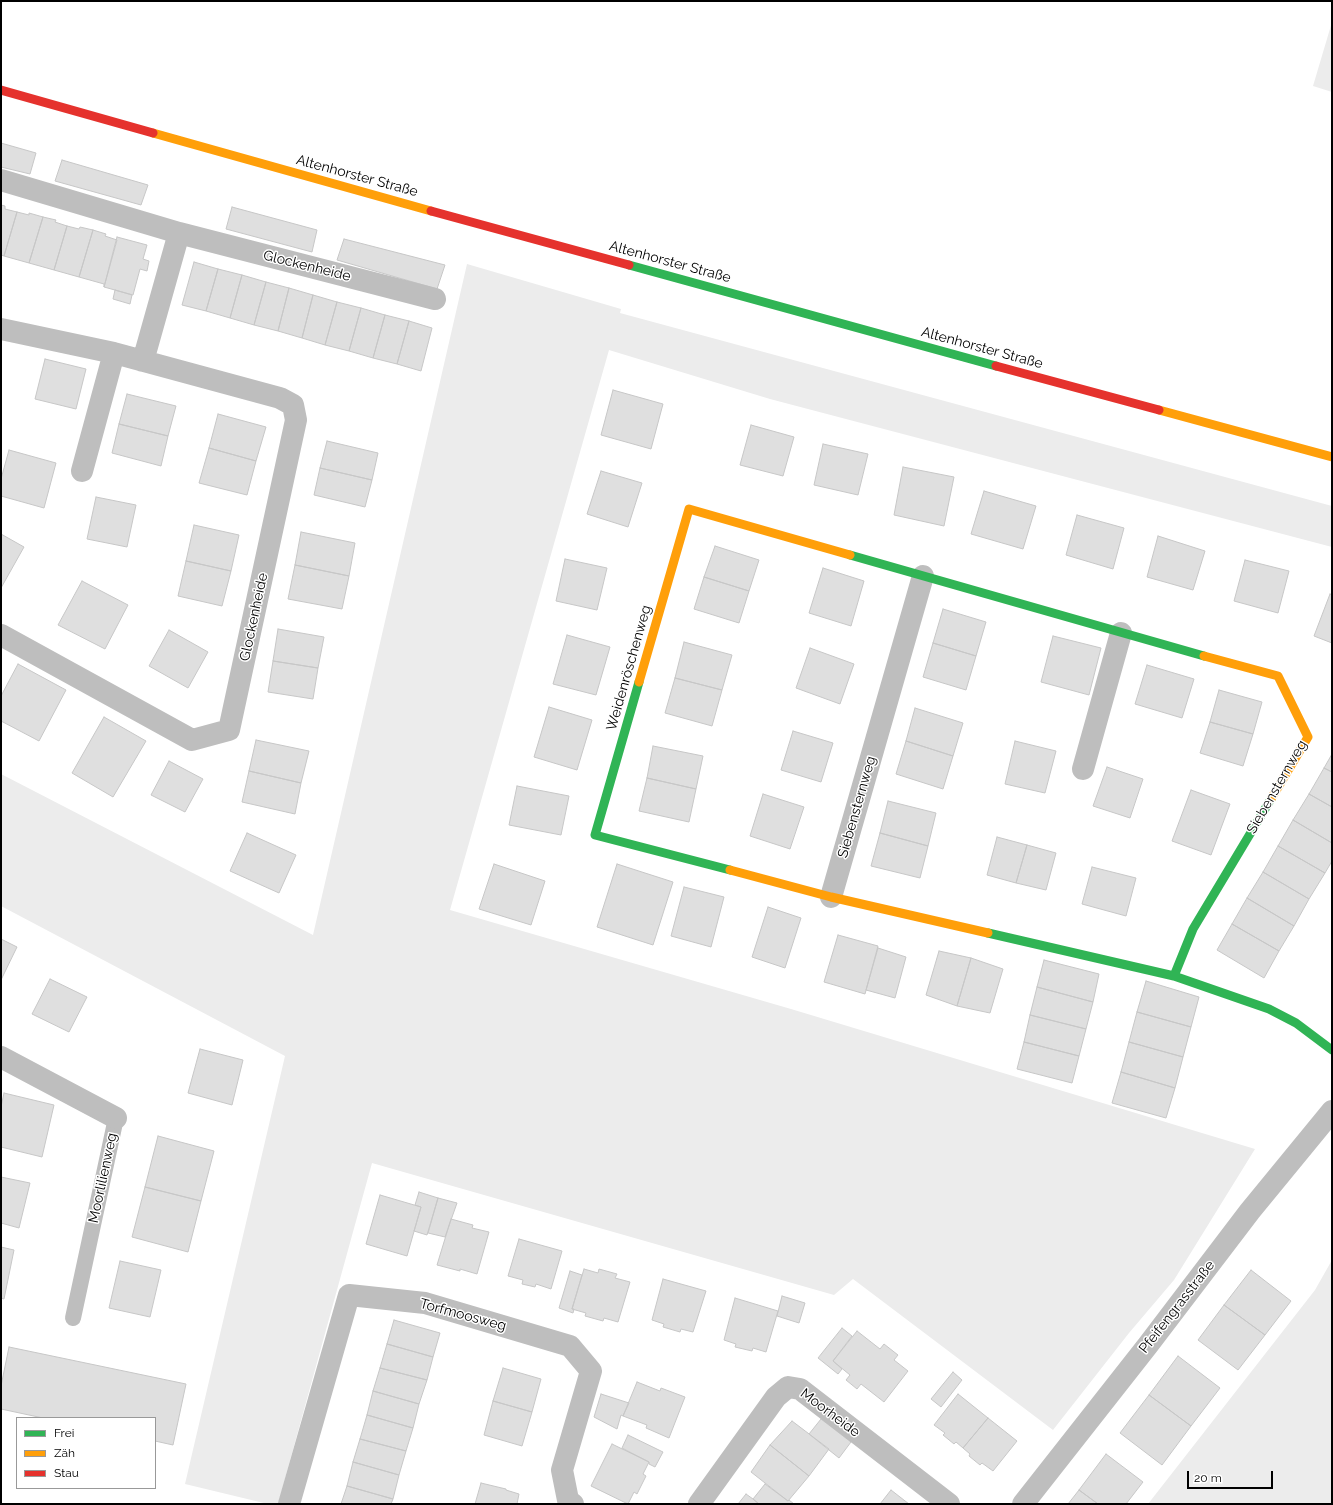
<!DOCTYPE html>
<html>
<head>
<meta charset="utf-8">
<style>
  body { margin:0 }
  #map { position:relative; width:1333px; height:1505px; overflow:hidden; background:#fff; font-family:Raleway,sans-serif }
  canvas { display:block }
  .frame { position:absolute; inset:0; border:2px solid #000; pointer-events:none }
  .legend { position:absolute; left:16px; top:1417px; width:140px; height:72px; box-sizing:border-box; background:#fff; border:1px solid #999; margin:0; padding:5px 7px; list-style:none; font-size:12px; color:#000 }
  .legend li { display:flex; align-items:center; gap:8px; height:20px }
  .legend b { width:20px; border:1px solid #999 }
  .scale { position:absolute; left:1187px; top:1471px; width:86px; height:18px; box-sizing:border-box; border:2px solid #000; border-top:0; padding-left:5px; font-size:12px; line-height:14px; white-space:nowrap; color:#000; -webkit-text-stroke:3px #fff; paint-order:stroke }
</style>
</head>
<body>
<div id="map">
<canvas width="1333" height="1505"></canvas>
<div class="frame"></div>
<ul class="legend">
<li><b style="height:5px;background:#30b455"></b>Frei</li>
<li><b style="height:5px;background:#ff9f0a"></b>Zäh</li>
<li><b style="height:5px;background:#e5322d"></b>Stau</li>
</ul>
<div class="scale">20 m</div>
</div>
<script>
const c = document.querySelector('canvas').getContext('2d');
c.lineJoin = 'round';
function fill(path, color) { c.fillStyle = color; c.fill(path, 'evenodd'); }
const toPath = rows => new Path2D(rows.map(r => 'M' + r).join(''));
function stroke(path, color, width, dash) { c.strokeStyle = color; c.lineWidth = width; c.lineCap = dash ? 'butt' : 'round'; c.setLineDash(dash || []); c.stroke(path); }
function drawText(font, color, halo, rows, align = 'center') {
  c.font = font + ' Raleway,sans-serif'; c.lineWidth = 3; c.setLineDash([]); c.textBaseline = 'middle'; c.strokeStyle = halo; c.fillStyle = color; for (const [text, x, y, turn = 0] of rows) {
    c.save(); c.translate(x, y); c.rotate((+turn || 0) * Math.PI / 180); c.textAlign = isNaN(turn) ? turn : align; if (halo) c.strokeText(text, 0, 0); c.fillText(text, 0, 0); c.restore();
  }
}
const green = toPath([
  [1332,22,1332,92,1313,86],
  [467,264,621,309,620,313,1332,506,1332,547,770,399,609,350,450,910,791,1009,1255,1149,1174,1280,1129,1333,1053,1430,853,1279,834,1295,372,1163,278,1504,268,1504,185,1484,285,1056,1,906,1,774,313,935],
  [1332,1260,1332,1504,1148,1504,1315,1290]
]);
const building = toPath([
  [1,143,36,153,30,174,1,167,1,143],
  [62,160,148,185,141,205,55,181,62,160],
  [1,205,5,206,5,209,17,212,4,256,1,255,1,205],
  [232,207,317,230,312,252,226,229,232,207],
  [17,212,29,215,29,213,43,217,29,263,4,256,17,212],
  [43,217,56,220,55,222,67,226,54,270,29,263,43,217],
  [67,226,79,229,80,227,93,230,79,277,54,270,67,226],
  [93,230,106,234,105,236,117,240,104,287,104,284,79,277,93,230],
  [117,237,147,245,143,259,149,261,147,271,140,269,133,295,104,287,117,237],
  [344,239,445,265,437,289,337,260,344,239],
  [194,262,218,269,206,311,182,305,194,262],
  [218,269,242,275,230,318,206,311,218,269],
  [242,275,266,282,254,325,230,318,242,275],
  [266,282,289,288,278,331,254,325,266,282],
  [289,288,313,295,302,338,278,331,289,288],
  [115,290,132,295,130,304,113,299,115,290],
  [313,295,337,302,325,345,302,338,313,295],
  [337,302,361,308,349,351,325,345,337,302],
  [361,308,385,315,373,358,349,351,361,308],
  [385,315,409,321,397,364,373,358,385,315],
  [409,321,432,328,421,371,397,364,409,321],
  [45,359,86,369,76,409,35,399,45,359],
  [613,390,663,404,651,449,601,435,613,390],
  [127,394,176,406,168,436,119,424,127,394],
  [218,414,266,427,256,461,209,448,218,414],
  [119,424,168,436,161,466,112,453,119,424],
  [751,425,794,437,783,476,740,465,751,425],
  [327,441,378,453,372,480,320,468,327,441],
  [823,444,868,454,858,495,814,485,823,444],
  [209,448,256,461,247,495,199,483,209,448],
  [9,450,56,463,44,508,1,496,1,479,9,450],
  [903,467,954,477,944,526,894,515,903,467],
  [320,468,372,480,365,507,314,495,320,468],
  [601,471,642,483,628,527,587,514,601,471],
  [984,491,1036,506,1023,549,971,534,984,491],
  [96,497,136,505,127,547,87,539,96,497],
  [1077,515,1124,528,1113,569,1066,555,1077,515],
  [194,525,239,535,231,571,186,561,194,525],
  [301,532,355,543,349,576,295,565,301,532],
  [1,534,24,547,1,588,1,534],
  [1158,536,1205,551,1193,590,1147,577,1158,536],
  [715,546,759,560,749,591,704,577,715,546],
  [565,559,607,568,597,610,556,601,565,559],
  [1245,560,1289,571,1278,613,1234,601,1245,560],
  [186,561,231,571,222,606,178,596,186,561],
  [295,565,349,576,342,609,288,599,295,565],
  [823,568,864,581,851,626,809,613,823,568],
  [704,577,749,591,739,623,694,609,704,577],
  [82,581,128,605,105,649,58,625,82,581],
  [1330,594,1332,595,1332,643,1314,636,1330,594],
  [943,609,986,622,976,656,933,643,943,609],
  [278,629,324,637,318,668,273,661,278,629],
  [169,630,208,652,188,688,149,666,169,630],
  [567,635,610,647,596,695,553,684,567,635],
  [1053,636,1101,648,1089,695,1041,682,1053,636],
  [684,642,732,655,722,690,675,678,684,642],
  [933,643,976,656,966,690,923,677,933,643],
  [810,648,854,664,840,704,796,688,810,648],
  [273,661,318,668,313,699,268,692,273,661],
  [18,664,66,690,39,741,1,721,1,696,18,664],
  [1147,665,1194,679,1182,718,1135,704,1147,665],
  [675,678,722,690,712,726,665,713,675,678],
  [1219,690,1262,702,1253,734,1210,722,1219,690],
  [549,707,592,720,577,770,534,757,549,707],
  [915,708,963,723,953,756,906,741,915,708],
  [104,717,146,741,113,797,72,773,104,717],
  [1210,722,1253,734,1243,766,1200,753,1210,722],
  [793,731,833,743,821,782,781,770,793,731],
  [256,740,309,751,301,783,249,771,256,740],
  [906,741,953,756,943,789,896,774,906,741],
  [1015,741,1056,751,1045,793,1005,784,1015,741],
  [653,746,703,756,696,789,647,778,653,746],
  [1332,754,1332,772,1324,768,1332,754],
  [169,761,203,779,185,812,151,795,169,761],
  [1107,767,1143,779,1130,818,1093,806,1107,767],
  [1324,768,1332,772,1332,807,1309,794,1324,768],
  [249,771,301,783,295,814,242,802,249,771],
  [647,778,696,789,689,822,639,811,647,778],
  [517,786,569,796,561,835,509,825,517,786],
  [1191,790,1230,804,1211,855,1172,841,1191,790],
  [763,794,804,807,790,849,750,836,763,794],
  [1309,794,1332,807,1332,843,1293,820,1309,794],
  [888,801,936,813,928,846,880,833,888,801],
  [1293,820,1332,843,1332,861,1325,873,1278,846,1293,820],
  [247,833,296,855,279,893,230,871,247,833],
  [880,833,928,846,920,878,871,866,880,833],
  [997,837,1027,845,1016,883,987,875,997,837],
  [1027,845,1056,853,1046,890,1016,883,1027,845],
  [1278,846,1325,873,1309,899,1263,872,1278,846],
  [494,864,545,881,531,925,479,909,494,864],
  [617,864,673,882,653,945,597,927,617,864],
  [1092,867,1136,878,1126,916,1082,904,1092,867],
  [1263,872,1309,899,1294,926,1247,898,1263,872],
  [684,887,724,897,711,947,671,936,684,887],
  [1247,898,1294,926,1279,951,1232,924,1247,898],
  [768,907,801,918,785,968,752,957,768,907],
  [1232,924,1279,951,1264,978,1217,950,1232,924],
  [838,935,878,946,865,994,824,982,838,935],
  [1,939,17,947,1,980,1,939],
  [878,948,906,957,895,998,866,990,878,948],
  [939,951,971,958,957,1006,926,995,939,951],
  [971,958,1003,969,990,1013,957,1006,971,958],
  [1044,960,1099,974,1093,1002,1037,987,1044,960],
  [50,979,87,997,69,1032,32,1014,50,979],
  [1146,981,1199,997,1191,1027,1137,1012,1146,981],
  [1037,987,1093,1002,1086,1029,1030,1015,1037,987],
  [1137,1012,1191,1027,1183,1057,1129,1042,1137,1012],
  [1030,1015,1086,1029,1079,1056,1024,1042,1030,1015],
  [1024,1042,1079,1056,1072,1083,1017,1069,1024,1042],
  [1129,1042,1183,1057,1175,1088,1121,1072,1129,1042],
  [200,1049,243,1060,232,1105,188,1093,200,1049],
  [1121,1072,1175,1088,1166,1118,1112,1103,1121,1072],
  [4,1093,54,1105,42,1157,1,1147,1,1107,4,1093],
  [158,1136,214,1151,201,1201,145,1187,158,1136],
  [1,1177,30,1183,19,1228,1,1223,1,1177],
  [145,1187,201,1201,188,1252,132,1237,145,1187],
  [419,1192,438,1198,427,1235,414,1231,421,1207,415,1205,419,1192],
  [380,1195,421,1207,407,1256,366,1244,380,1195],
  [438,1198,457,1203,445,1237,428,1233,438,1198],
  [451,1219,473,1225,472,1228,489,1232,477,1274,460,1269,460,1271,437,1265,451,1219],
  [519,1239,562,1251,551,1289,536,1284,535,1287,522,1284,523,1280,508,1276,519,1239],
  [1,1247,14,1250,4,1299,1,1298,1,1247],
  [120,1261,161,1270,150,1317,109,1308,120,1261],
  [584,1269,598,1273,599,1269,617,1274,615,1278,630,1282,618,1322,604,1318,603,1321,585,1316,586,1313,572,1309,584,1269],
  [1251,1270,1291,1301,1265,1335,1224,1305,1251,1270],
  [570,1271,582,1275,572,1309,574,1309,573,1313,559,1308,570,1271],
  [663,1279,706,1291,693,1332,681,1329,680,1332,663,1327,664,1324,652,1320,663,1279],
  [782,1296,805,1303,799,1323,777,1316,782,1296],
  [735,1298,778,1311,766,1352,753,1348,752,1351,735,1347,736,1344,724,1340,735,1298],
  [1224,1305,1265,1335,1238,1370,1198,1340,1224,1305],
  [394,1320,440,1333,433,1357,387,1344,394,1320],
  [842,1328,852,1336,833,1361,842,1369,838,1374,818,1358,842,1328],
  [857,1331,880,1349,884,1344,898,1355,894,1360,908,1371,884,1402,861,1384,857,1389,846,1380,850,1375,833,1361,857,1331],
  [387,1344,433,1357,427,1380,380,1368,387,1344],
  [9,1347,186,1384,173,1445,155,1441,155,1418,43,1418,1,1409,1,1386,9,1347],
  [1178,1356,1220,1388,1191,1426,1149,1395,1178,1356],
  [380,1368,427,1380,419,1404,373,1391,380,1368],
  [503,1368,541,1379,532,1412,493,1401,503,1368],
  [953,1372,962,1380,941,1407,931,1399,953,1372],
  [637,1382,660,1391,661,1388,685,1397,669,1438,646,1428,647,1425,623,1416,637,1382],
  [373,1391,419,1404,413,1428,367,1415,373,1391],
  [601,1394,629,1403,623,1416,621,1415,617,1429,594,1417,601,1394],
  [958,1394,988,1418,963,1448,956,1442,954,1444,943,1435,945,1433,934,1425,958,1394],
  [1149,1395,1191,1426,1162,1465,1120,1433,1149,1395],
  [493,1401,532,1412,522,1446,484,1435,493,1401],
  [367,1415,413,1428,406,1451,360,1439,367,1415],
  [988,1418,1017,1441,993,1471,982,1463,980,1465,969,1456,970,1454,963,1448,988,1418],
  [821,1419,851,1442,839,1458,809,1434,821,1419],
  [792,1421,829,1449,809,1476,770,1445,792,1421],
  [628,1435,663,1452,655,1467,649,1464,649,1462,622,1448,628,1435],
  [360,1439,406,1451,399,1475,353,1462,360,1439],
  [612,1444,649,1462,643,1474,646,1476,637,1494,634,1492,628,1504,591,1486,612,1444],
  [770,1445,809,1476,788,1501,751,1472,770,1445],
  [1106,1454,1143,1482,1126,1504,1098,1504,1079,1490,1106,1454],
  [353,1462,399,1475,393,1499,347,1486,353,1462],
  [481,1483,506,1489,506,1490,519,1494,517,1504,475,1504,481,1483],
  [765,1484,788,1501,789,1500,794,1504,759,1504,753,1499,765,1484],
  [347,1486,393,1499,391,1504,341,1504,347,1486],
  [891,1490,909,1504,880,1504,891,1490],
  [1079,1490,1098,1504,1068,1504,1079,1490],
  [746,1494,753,1499,759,1504,738,1504,746,1494]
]);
const lane = toPath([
  [73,1318,116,1118]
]);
const street = toPath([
  [1,180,179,233,435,299],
  [1,329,114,353,280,398,293,405,296,420,229,730,192,740,1,635],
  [143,361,179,233],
  [82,471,114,353],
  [1083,769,1121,633],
  [831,897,923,576],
  [1,1057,116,1118],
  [289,1504,349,1295,425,1303,570,1346,591,1371,562,1470,568,1500,573,1504],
  [699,1504,776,1397,788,1387,800,1389,949,1504],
  [1023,1504,1148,1345,1250,1211,1332,1111]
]);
const fast = toPath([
  [629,265,996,366],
  [850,555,1204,656],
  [639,682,595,835,730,870],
  [988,933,1174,976,1269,1009,1296,1023,1332,1050],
  [1174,976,1193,929,1271,799]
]);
const slow = toPath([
  [153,133,431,211],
  [1159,410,1332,457],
  [1204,656,1278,676,1308,737,1271,799],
  [639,682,689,509,850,555],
  [730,870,831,897,988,933]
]);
const jam = toPath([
  [1,90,153,133],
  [431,211,629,265],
  [996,366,1159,410]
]);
const streetNames = [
  ["Altenhorster Straße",357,176,15],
  ["Altenhorster Straße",670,262,15],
  ["Glockenheide",307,266,14],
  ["Altenhorster Straße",982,348,15],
  ["Glockenheide",254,617,-78],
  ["Weidenröschenweg",629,668,-74],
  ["Siebensternweg",1277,787,-60],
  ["Siebensternweg",857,807,-74],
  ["Moorlilienweg",103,1178,-78],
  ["Pfeifengrasstraße",1177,1307,-52],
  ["Torfmoosweg",463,1315,15],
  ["Moorheide",830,1413,37]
];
fill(green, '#ececec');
fill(building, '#dfdfdf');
stroke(building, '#c7c7c7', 1);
stroke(lane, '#bebebe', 16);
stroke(street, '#bebebe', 22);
stroke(fast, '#30b455', 9);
stroke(slow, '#ff9f0a', 9);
stroke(jam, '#e5322d', 9);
drawText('14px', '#000', '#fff', streetNames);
</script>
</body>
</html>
